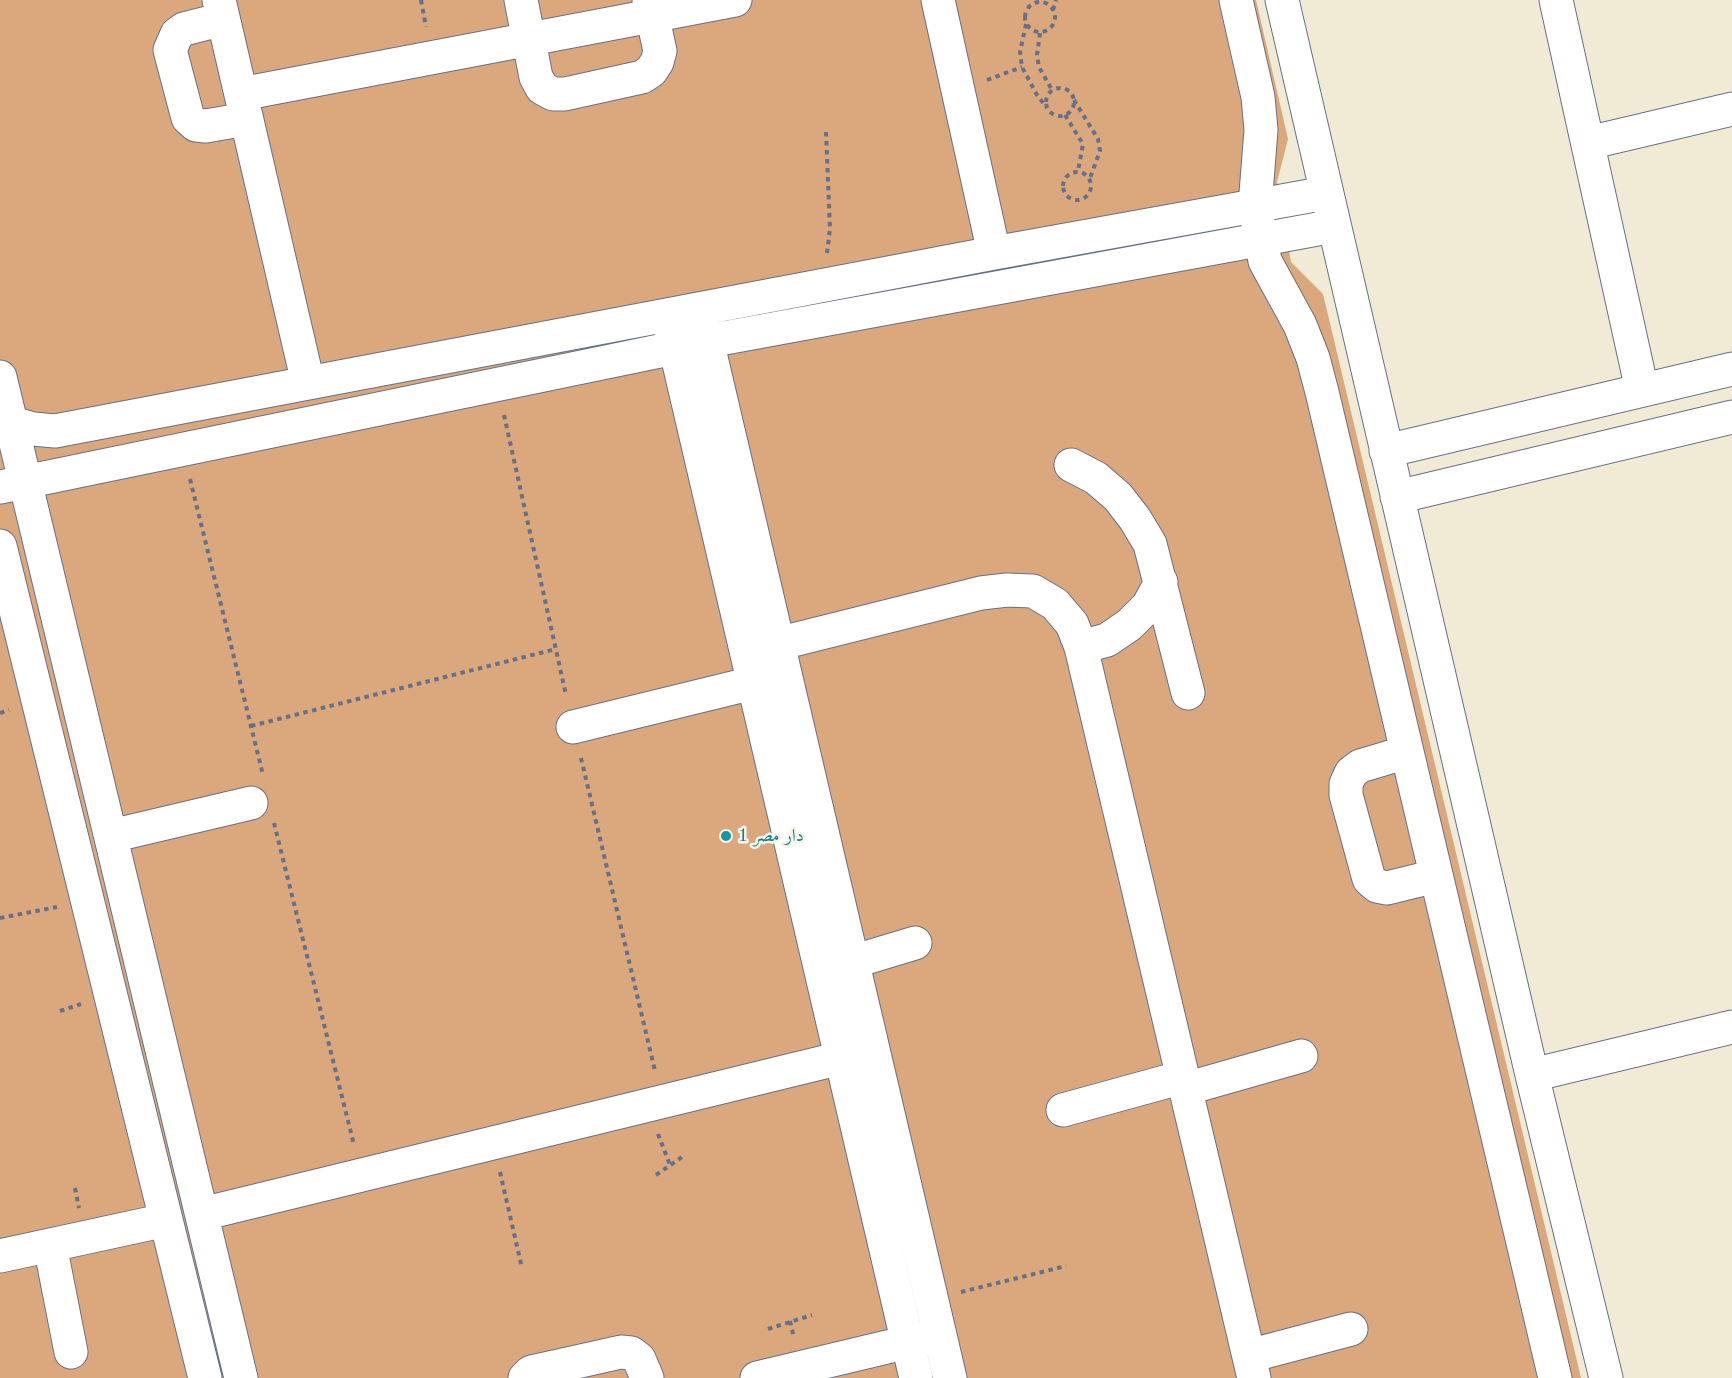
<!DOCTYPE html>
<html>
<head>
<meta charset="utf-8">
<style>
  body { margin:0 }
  canvas { display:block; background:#f1ebd5 }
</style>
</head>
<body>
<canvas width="1732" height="1378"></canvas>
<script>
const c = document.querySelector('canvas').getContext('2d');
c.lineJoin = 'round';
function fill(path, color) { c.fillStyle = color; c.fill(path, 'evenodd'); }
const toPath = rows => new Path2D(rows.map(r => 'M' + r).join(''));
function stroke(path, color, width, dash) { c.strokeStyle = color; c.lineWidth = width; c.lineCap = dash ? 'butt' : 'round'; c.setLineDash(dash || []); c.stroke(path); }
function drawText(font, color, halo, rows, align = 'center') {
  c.font = font + ' "Old Standard TT",Amiri,serif'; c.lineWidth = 5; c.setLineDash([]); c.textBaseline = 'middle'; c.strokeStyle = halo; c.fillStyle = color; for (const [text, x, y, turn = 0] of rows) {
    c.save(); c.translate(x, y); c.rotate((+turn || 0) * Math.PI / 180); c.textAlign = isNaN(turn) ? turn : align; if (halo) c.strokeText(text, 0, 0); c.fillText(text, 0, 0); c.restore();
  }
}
const building = toPath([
  [0,0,1256,0,1288,139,1277,182,1291,262,1323,294,1581,1378,0,1378]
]);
const path = toPath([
  [421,0,426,27],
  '1025 17a15 15 0 1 1 30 0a15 15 0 1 1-30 0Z',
  [1053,10,1056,0],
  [1026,24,1020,52,1022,67,1037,95,1047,108],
  [1040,33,1037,55,1039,67,1052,90],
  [987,80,1022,67],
  '1046 102a14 14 0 1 1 28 0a14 14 0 1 1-28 0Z',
  [1074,100,1098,139,1100,151,1090,178],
  [1065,115,1083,144,1078,171],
  [826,132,830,229,827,253],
  '1063 186a14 14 0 1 1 28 0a14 14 0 1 1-28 0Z',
  [504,415,566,695],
  [190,479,263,775],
  [0,713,9,710],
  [251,726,556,649],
  [581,758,655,1071],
  [274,823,354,1145],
  [0,918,57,907],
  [60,1011,81,1004],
  [658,1134,670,1165],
  [500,1172,522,1268],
  [656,1175,685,1155],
  [75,1188,79,1208],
  [961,1292,1066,1266],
  [790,1321,794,1338],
  [768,1329,812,1315]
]);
const minor = toPath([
  [219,0,308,383],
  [521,0,536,77,542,88,553,94,565,94,642,77,651,71,657,62,660,51,649,0],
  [938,0,994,253],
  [1236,0,1258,97,1261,130,1255,206,1265,261,1300,325,1313,358,1322,392,1555,1378],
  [1282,0,1532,1075,1606,1378],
  [1556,0,1642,390],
  [223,19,184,29,177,34,170,50,188,118,196,125,206,126,246,119],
  [241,94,735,0],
  [1588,143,1732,109],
  [702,319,950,1378],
  [670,325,916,1378],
  [0,377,241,1378],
  [0,420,33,429,55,431,994,253,1326,193],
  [1386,451,1732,369],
  [1071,465,1096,478,1118,497,1135,519,1150,544,1188,693],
  [0,487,708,341,1334,226],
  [1397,497,1732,417],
  [0,546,205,1378],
  [777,644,981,593,1007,590,1033,591,1055,604,1072,624,1081,647,1254,1378],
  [1081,647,1107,640,1129,625,1148,606,1161,582],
  [573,727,753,683],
  [1407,752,1360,766,1351,773,1346,784,1346,795,1369,879,1377,886,1387,888,1436,876],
  [111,836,251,803],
  [852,962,915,943],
  [1532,1075,1732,1027],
  [1185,1089,1301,1056],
  [1063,1110,1183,1077],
  [202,1214,841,1058],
  [50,1245,71,1352],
  [0,1256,166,1220],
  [1249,1356,1351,1329],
  [525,1378,531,1372,621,1352,631,1353,639,1359,647,1378],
  [757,1378,929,1337]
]);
const markers = [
  [726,836,6,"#0f9aa8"]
];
const cultureNames = [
  ["دار مصر 1",738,836]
];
fill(building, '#daa87c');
stroke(minor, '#667188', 35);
stroke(path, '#667188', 4, [4.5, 4.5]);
stroke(minor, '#fff', 33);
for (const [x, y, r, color] of markers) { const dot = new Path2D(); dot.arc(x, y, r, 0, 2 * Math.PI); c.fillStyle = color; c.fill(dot); stroke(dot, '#f7f3e8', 2); }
drawText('18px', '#0d838f', '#f7f3e8', cultureNames, 'left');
</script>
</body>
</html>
